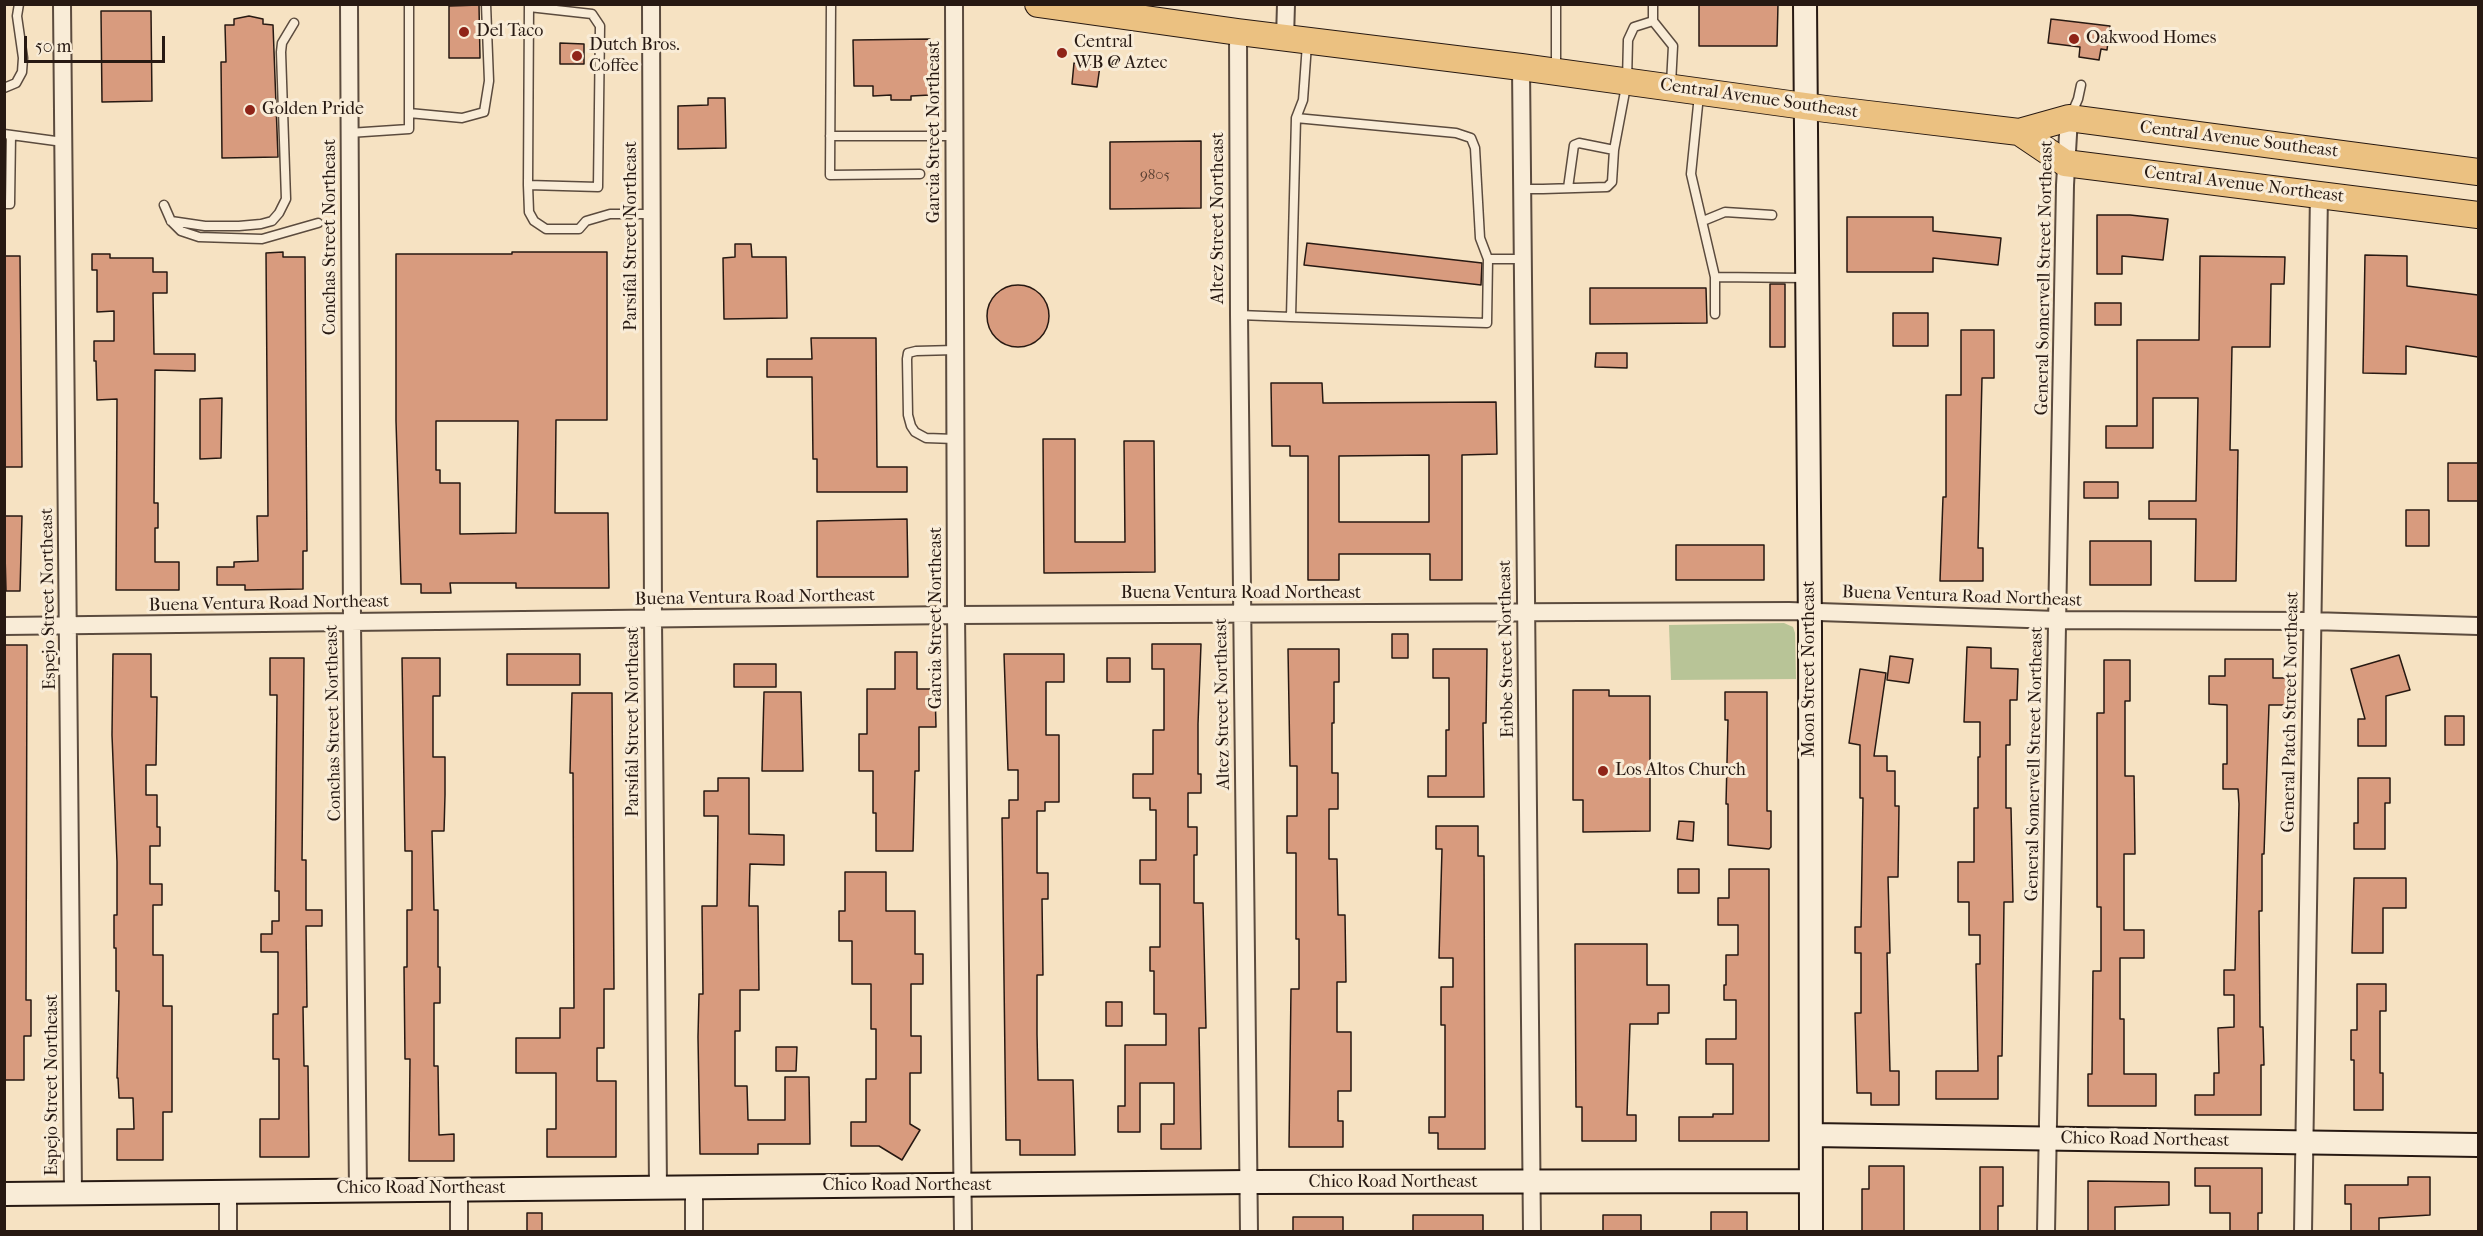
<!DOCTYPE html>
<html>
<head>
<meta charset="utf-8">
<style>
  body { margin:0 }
  #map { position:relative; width:2483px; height:1236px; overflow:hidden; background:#f6e2c2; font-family:"IM FELL French Canon",serif }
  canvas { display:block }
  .frame { position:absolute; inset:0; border:6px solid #271912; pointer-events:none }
  .scale { position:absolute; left:24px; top:36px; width:141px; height:27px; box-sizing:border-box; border:3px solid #271912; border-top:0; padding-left:8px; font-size:18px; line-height:21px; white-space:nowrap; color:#271912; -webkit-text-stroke:4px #f9ecd7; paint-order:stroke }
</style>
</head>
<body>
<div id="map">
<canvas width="2483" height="1236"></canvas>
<div class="frame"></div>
<div class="scale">50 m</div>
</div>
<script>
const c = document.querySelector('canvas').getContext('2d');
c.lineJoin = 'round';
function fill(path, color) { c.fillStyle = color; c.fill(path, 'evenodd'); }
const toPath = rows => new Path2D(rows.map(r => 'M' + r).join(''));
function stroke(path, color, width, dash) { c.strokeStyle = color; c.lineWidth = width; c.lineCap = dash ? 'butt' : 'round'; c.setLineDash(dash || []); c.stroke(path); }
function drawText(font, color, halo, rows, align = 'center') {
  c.font = font + ' "IM FELL French Canon",serif'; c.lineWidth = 6; c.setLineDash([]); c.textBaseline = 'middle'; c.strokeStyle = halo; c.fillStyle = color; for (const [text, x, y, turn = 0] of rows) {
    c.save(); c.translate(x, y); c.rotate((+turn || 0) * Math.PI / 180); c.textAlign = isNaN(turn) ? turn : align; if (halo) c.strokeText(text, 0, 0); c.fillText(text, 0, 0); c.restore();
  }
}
const green = toPath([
  [1784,623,1793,627,1795,633,1796,679,1671,680,1669,625]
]);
const building = toPath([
  [1699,4,1778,4,1777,46,1699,46,1699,4],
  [479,5,480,58,449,58,449,6,479,5],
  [101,11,151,11,152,101,102,102,101,11],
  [249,16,263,19,263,24,273,25,278,157,222,158,221,62,226,62,225,25,234,25,234,19,249,16],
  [2051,19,2110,26,2107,50,2101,49,2099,60,2079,57,2080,47,2048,43,2051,19],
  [930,39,930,95,911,96,911,100,891,100,891,95,873,96,873,86,854,86,853,40,930,39],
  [560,43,584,44,584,64,560,64,560,43],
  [1074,63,1100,66,1097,87,1072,84,1074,63],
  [708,98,725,98,726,148,678,149,678,106,708,105,708,98],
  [1201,141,1201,208,1110,209,1110,142,1201,141],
  [2097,215,2130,215,2168,219,2163,260,2122,256,2122,274,2097,274,2097,215],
  [1847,217,1933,217,1933,231,2001,238,1998,265,1933,258,1933,272,1847,272,1847,217],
  [1307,243,1482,263,1481,285,1304,265,1307,243],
  [735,244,751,244,752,257,786,257,787,318,724,319,723,258,735,257,735,244],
  [283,252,283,257,305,257,307,551,303,551,303,589,245,590,245,585,217,585,217,567,234,567,234,562,258,561,257,516,268,516,266,253,283,252],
  [512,252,607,252,607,420,556,420,555,513,608,513,609,588,516,588,516,583,450,583,451,593,421,593,421,584,401,584,396,421,396,254,512,254,512,252],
  [436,421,518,421,516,533,460,534,460,483,440,483,440,470,436,470,436,421],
  [92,254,110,254,110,258,153,258,153,272,167,272,167,293,153,293,154,354,195,354,195,371,155,370,154,503,158,503,158,528,155,528,155,562,179,562,179,590,116,590,117,399,97,400,96,361,94,361,94,341,114,341,114,311,97,312,97,270,92,270,92,254],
  [2365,255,2407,256,2407,286,2478,295,2478,357,2406,346,2406,374,2363,373,2365,255],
  [4,256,20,256,22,467,4,467,4,256],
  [2200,256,2285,257,2284,284,2271,284,2270,347,2232,347,2230,450,2238,450,2236,581,2195,581,2196,519,2149,519,2149,501,2196,501,2198,398,2153,398,2153,448,2106,448,2106,426,2137,426,2137,340,2199,340,2200,256],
  [1770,284,1785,284,1785,347,1770,347,1770,284],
  '987 316a31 31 0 1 1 62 0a31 31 0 1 1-62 0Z',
  [1590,288,1706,288,1707,323,1590,324,1590,288],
  [2095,303,2121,303,2121,325,2095,325,2095,303],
  [1893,313,1928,313,1928,346,1893,346,1893,313],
  [1961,330,1994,330,1994,378,1982,378,1978,548,1983,548,1983,581,1940,581,1943,497,1946,497,1946,395,1961,395,1961,330],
  [811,338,876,338,877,467,907,467,907,492,817,492,817,459,813,459,812,377,767,377,767,359,812,359,811,338],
  [1596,353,1627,353,1627,368,1595,367,1596,353],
  [1271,383,1322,383,1323,403,1496,402,1497,454,1462,455,1462,580,1430,580,1430,554,1339,554,1339,580,1308,580,1308,456,1290,456,1290,446,1272,446,1271,383],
  [1429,455,1429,522,1339,522,1339,456,1429,455],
  [222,398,221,458,200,459,200,399,222,398],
  [1043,439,1075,439,1075,542,1125,542,1124,441,1154,441,1155,572,1044,573,1043,439],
  [2448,463,2478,463,2478,501,2448,501,2448,463],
  [2084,482,2118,482,2118,498,2084,498,2084,482],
  [2406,510,2429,510,2429,546,2406,546,2406,510],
  [4,516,22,516,20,591,6,591,4,516],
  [907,519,908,577,817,577,817,521,907,519],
  [2090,541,2151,541,2151,585,2090,585,2090,541],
  [1676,545,1764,545,1764,580,1676,580,1676,545],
  [1392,634,1408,634,1408,658,1392,658,1392,634],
  [1152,644,1201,644,1198,724,1198,774,1201,774,1201,793,1188,793,1188,827,1197,827,1197,855,1194,855,1194,903,1203,903,1206,1028,1199,1028,1201,1149,1161,1149,1161,1124,1174,1124,1174,1083,1140,1083,1140,1132,1118,1132,1118,1106,1125,1106,1125,1045,1166,1045,1166,1014,1154,1014,1154,971,1150,971,1150,947,1160,947,1160,884,1140,884,1140,860,1156,860,1156,810,1150,810,1150,798,1133,798,1133,774,1153,774,1153,730,1164,730,1164,669,1152,669,1152,644],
  [4,645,27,645,26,1000,31,1000,31,1036,24,1036,24,1080,4,1080,4,645],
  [1967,647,1991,648,1991,668,2018,669,2017,700,2010,700,2010,745,2006,745,2006,808,2011,808,2013,902,2004,902,2002,1056,1998,1056,1998,1099,1936,1099,1936,1071,1978,1071,1976,964,1980,964,1980,935,1969,935,1969,902,1958,902,1958,862,1974,862,1974,808,1978,808,1978,757,1980,757,1980,722,1964,722,1967,647],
  [1288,649,1339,649,1339,682,1334,682,1334,723,1332,723,1332,773,1338,773,1338,809,1329,809,1329,859,1337,859,1338,915,1345,915,1346,982,1337,982,1337,1032,1351,1032,1351,1091,1338,1091,1338,1121,1343,1121,1343,1147,1289,1147,1291,989,1299,989,1299,939,1296,939,1296,853,1287,853,1287,816,1297,816,1297,766,1290,766,1288,649],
  [1433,649,1487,649,1486,723,1483,723,1484,797,1428,797,1428,776,1446,776,1446,730,1449,730,1449,678,1433,678,1433,649],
  [895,652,917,652,917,689,935,689,936,727,919,727,919,771,915,771,913,851,876,851,876,813,873,813,873,771,859,771,859,734,867,734,867,689,895,689,895,652],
  [113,654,151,654,151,697,157,697,156,765,146,765,146,795,157,795,157,827,160,827,160,846,150,846,150,884,162,884,162,905,153,905,153,955,163,955,163,1006,172,1006,172,1112,163,1112,163,1160,117,1160,117,1129,134,1129,133,1098,119,1098,118,1078,117,1078,119,991,116,991,116,948,114,948,114,915,117,915,117,862,112,735,113,654],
  [507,654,580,654,580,685,507,685,507,654],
  [1004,654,1064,654,1064,682,1046,682,1046,735,1059,735,1059,802,1045,802,1045,811,1037,811,1037,873,1048,873,1048,899,1042,899,1043,975,1037,975,1037,1034,1038,1080,1073,1080,1075,1155,1020,1155,1020,1140,1006,1140,1002,818,1009,818,1009,800,1018,800,1018,770,1008,770,1004,654],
  [2399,655,2410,690,2386,696,2386,746,2358,746,2358,719,2365,719,2351,669,2399,655],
  [1890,656,1913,659,1909,683,1887,680,1890,656],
  [270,658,304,658,302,860,306,860,306,910,322,910,322,926,306,926,307,1007,303,1007,304,1066,308,1066,309,1157,260,1157,260,1119,279,1119,279,1059,273,1059,273,1014,278,1014,278,952,261,952,261,934,272,934,272,921,279,921,279,891,275,891,277,695,270,695,270,658],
  [402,658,440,658,440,696,433,696,433,757,445,757,445,795,444,831,432,831,434,910,438,910,438,967,440,967,440,1003,434,1003,434,1066,438,1066,439,1135,454,1134,454,1161,409,1161,410,1059,405,1059,404,967,407,967,407,910,412,910,412,851,405,851,402,658],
  [1107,658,1130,658,1130,682,1107,682,1107,658],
  [2225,659,2273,659,2273,678,2288,678,2288,705,2269,705,2264,854,2262,854,2262,911,2259,911,2260,1027,2263,1027,2264,1065,2261,1065,2261,1115,2195,1115,2195,1095,2214,1095,2214,1073,2219,1073,2218,1028,2234,1027,2234,995,2224,995,2224,970,2235,970,2239,804,2238,789,2223,789,2223,764,2227,764,2227,705,2209,704,2209,676,2225,676,2225,659],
  [2104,660,2130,660,2130,701,2125,701,2125,776,2134,776,2135,854,2124,854,2124,930,2144,930,2144,958,2120,958,2120,1019,2124,1019,2124,1074,2156,1074,2156,1106,2088,1106,2088,1074,2092,1074,2093,971,2101,971,2101,907,2097,907,2097,713,2104,713,2104,660],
  [734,664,776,664,776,687,734,687,734,664],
  [1860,669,1886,673,1874,756,1887,756,1887,771,1895,771,1895,806,1899,806,1898,877,1888,877,1890,953,1887,953,1890,1071,1899,1071,1899,1105,1871,1105,1871,1093,1857,1093,1855,1013,1861,1013,1861,953,1855,953,1855,927,1861,927,1863,798,1860,798,1860,745,1849,743,1860,669],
  [1573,690,1609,690,1609,696,1650,696,1650,831,1583,832,1583,800,1573,800,1573,690],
  [764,692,801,692,803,771,762,771,764,692],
  [1725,692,1767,692,1767,811,1771,811,1771,847,1769,849,1728,845,1728,804,1726,804,1728,720,1725,720,1725,692],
  [572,693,612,693,614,989,604,989,604,1048,597,1048,597,1081,616,1081,616,1157,547,1157,547,1129,556,1129,556,1073,516,1073,516,1038,560,1038,560,1008,574,1008,573,773,570,773,572,693],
  [2445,716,2464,716,2464,745,2445,745,2445,716],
  [718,778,749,778,749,834,784,835,784,865,750,864,749,906,758,906,759,990,740,990,740,1031,735,1031,735,1086,747,1086,748,1120,785,1120,785,1077,809,1077,810,1144,758,1144,758,1154,700,1154,698,1037,699,994,703,994,702,906,717,906,718,816,704,816,704,791,718,791,718,778],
  [2358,778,2390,778,2390,803,2385,803,2385,849,2354,849,2354,823,2358,823,2358,778],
  [1679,821,1694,822,1693,841,1677,839,1679,821],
  [1436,826,1478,826,1478,856,1484,856,1485,1149,1438,1149,1438,1133,1429,1133,1429,1117,1445,1117,1445,1025,1441,1025,1441,987,1453,987,1453,958,1439,958,1442,849,1436,849,1436,826],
  [1678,869,1699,869,1699,893,1678,893,1678,869],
  [1729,869,1769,869,1769,1141,1679,1141,1679,1117,1713,1117,1713,1114,1733,1114,1733,1064,1706,1064,1706,1039,1736,1039,1736,1000,1724,1000,1724,985,1726,985,1726,955,1738,955,1738,925,1718,925,1718,898,1729,898,1729,869],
  [845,872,886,872,886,911,915,911,915,954,923,954,923,984,911,984,911,1036,921,1036,921,1073,910,1073,910,1124,920,1130,902,1160,879,1146,851,1146,851,1122,866,1122,866,1079,876,1079,876,1029,871,1029,871,984,852,984,852,941,839,941,839,911,845,911,845,872],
  [2354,878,2406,878,2406,908,2383,908,2383,953,2352,953,2354,878],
  [1575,944,1647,944,1647,985,1669,985,1669,1013,1658,1013,1658,1024,1630,1024,1627,1115,1636,1115,1636,1141,1582,1141,1582,1107,1576,1107,1575,944],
  [2357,984,2386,984,2386,1011,2380,1011,2380,1073,2383,1073,2383,1110,2354,1110,2354,1060,2351,1060,2351,1030,2357,1030,2357,984],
  [1106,1002,1122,1002,1122,1026,1106,1026,1106,1002],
  [776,1047,797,1047,796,1071,776,1071,776,1047],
  [1869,1166,1904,1166,1904,1232,1862,1232,1862,1189,1869,1189,1869,1166],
  [1980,1167,2003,1167,2003,1206,1998,1206,1998,1232,1980,1232,1980,1167],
  [2195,1168,2262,1168,2262,1213,2258,1213,2258,1232,2230,1232,2230,1213,2210,1213,2210,1186,2195,1186,2195,1168],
  [2408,1177,2430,1177,2430,1215,2379,1218,2379,1232,2351,1232,2351,1204,2345,1204,2345,1185,2408,1185,2408,1177],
  [2088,1181,2169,1182,2169,1205,2115,1207,2115,1232,2088,1232,2088,1181],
  [1711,1212,1747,1212,1747,1232,1711,1232,1711,1212],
  [527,1213,542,1213,542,1232,527,1232,527,1213],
  [1413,1215,1483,1215,1483,1232,1413,1232,1413,1215],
  [1603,1215,1641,1215,1641,1232,1603,1232,1603,1215],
  [1293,1217,1343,1217,1343,1232,1293,1232,1293,1217]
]);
const lane = toPath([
  [529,4,528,185,529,212,534,221,546,229,579,229,586,221,610,214,652,214],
  [831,4,830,175,920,174],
  [1653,4,1653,21,1673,46,1671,84],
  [1556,68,1556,4],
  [4,88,16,83,22,72,23,58,17,16,19,4],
  [1699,95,1691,174,1715,277,1805,278],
  [409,113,462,118,484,112,489,81,486,4],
  [2071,115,2078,99,2081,85],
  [1296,118,1456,133,1471,138,1475,148,1480,238,1488,259],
  [349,133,409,129,409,4],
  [4,134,63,142],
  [830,136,954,136],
  [1614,150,1627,81,1628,40,1634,27,1653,21],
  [528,185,598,187,600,26,592,14,529,7],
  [1522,189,1543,189,1607,187,1612,182,1614,150,1579,143,1574,145,1568,188],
  [4,204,10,204,11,135],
  [164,205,171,221,181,231,199,237,262,239,318,223],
  [171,221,205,226,239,226,261,224,272,221,279,213,286,199,281,52,282,43,294,23],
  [1703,221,1725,212,1772,215],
  [1715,314,1715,277],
  [1239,315,1291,317,1296,118,1303,100,1307,44],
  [1291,317,1487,323,1488,259,1523,259],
  [955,350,916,351,908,353,907,359,908,415,911,426,915,432,926,438,955,439]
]);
const street = toPath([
  [62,4,73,1193],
  [349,4,352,622,358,1190],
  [651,4,653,619,658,1187],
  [954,4,956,615,963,1232],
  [1238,32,1239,315,1249,1232],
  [1285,38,1286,4],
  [1521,67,1532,1232],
  [4,626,956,615,1789,611,2057,620,2311,621,2478,626],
  [694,1187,694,1232],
  [459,1189,459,1232],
  [228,1192,228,1232],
  [2046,1232,2065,185,2069,118],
  [2303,1232,2319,194]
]);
const secondary = toPath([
  [1805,4,1810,631,1811,1232],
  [1812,1135,2478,1145],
  [4,1194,1248,1182,1810,1181]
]);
const primary = toPath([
  [1038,4,1238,32,1521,67,1826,109,2019,132,2069,118,2478,172],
  [2019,132,2065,163,2478,215]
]);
const markers = [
  [464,32,6,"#8f2418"],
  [2074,39,6,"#8f2418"],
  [1062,53,6,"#8f2418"],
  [577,56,6,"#8f2418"],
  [250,110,6,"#8f2418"],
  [1603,771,6,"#8f2418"]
];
const numberNames = [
  ["9805",1155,175]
];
const poiNames = [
  ["Del Taco",476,32],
  ["Oakwood Homes",2086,39],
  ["Central",1074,43],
  ["WB @ Aztec",1074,64],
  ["Dutch Bros.",589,46],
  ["Coffee",589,67],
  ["Golden Pride",262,110],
  ["Los Altos Church",1615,771]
];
const streetNames = [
  ["Central Avenue Southeast",1759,99,8],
  ["Garcia Street Northeast",935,132,-90],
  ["Central Avenue Southeast",2239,140,7],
  ["Central Avenue Northeast",2244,185,7],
  ["Altez Street Northeast",1219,218,-90],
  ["Parsifal Street Northeast",632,236,-90],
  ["Conchas Street Northeast",331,237,-90],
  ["General Somervell Street Northeast",2045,278,-89],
  ["Buena Ventura Road Northeast",1241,594],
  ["Buena Ventura Road Northeast",1962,597,2],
  ["Buena Ventura Road Northeast",755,598,-1],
  ["Espejo Street Northeast",49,599,-91],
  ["Buena Ventura Road Northeast",269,604,-1],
  ["Garcia Street Northeast",937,618,-90],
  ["Erbbe Street Northeast",1507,649,-91],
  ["Moon Street Northeast",1810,669,-90],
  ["Altez Street Northeast",1223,704,-91],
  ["General Patch Street Northeast",2291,712,-89],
  ["Parsifal Street Northeast",634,722,-90],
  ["Conchas Street Northeast",334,723,-91],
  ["General Somervell Street Northeast",2035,764,-89],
  ["Espejo Street Northeast",53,1085,-90],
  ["Chico Road Northeast",2145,1140,1],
  ["Chico Road Northeast",1393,1183],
  ["Chico Road Northeast",907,1186],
  ["Chico Road Northeast",421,1189]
];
fill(green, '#b8c497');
fill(building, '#d89b7e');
stroke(building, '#271912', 1.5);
stroke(lane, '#5b4b3e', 11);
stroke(street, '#5b4b3e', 20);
stroke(secondary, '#271912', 26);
stroke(primary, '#271912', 28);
stroke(lane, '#f9ecd7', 8);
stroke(street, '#f9ecd7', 16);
stroke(secondary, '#f9ecd7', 22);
stroke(primary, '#ebc181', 26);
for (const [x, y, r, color] of markers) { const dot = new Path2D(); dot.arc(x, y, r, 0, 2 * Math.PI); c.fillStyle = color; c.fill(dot); stroke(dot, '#f9ecd7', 2); }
drawText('15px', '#533a2d', null, numberNames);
drawText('18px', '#271912', '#f9ecd7', poiNames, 'left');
drawText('18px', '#271912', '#f9ecd7', streetNames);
</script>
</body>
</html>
